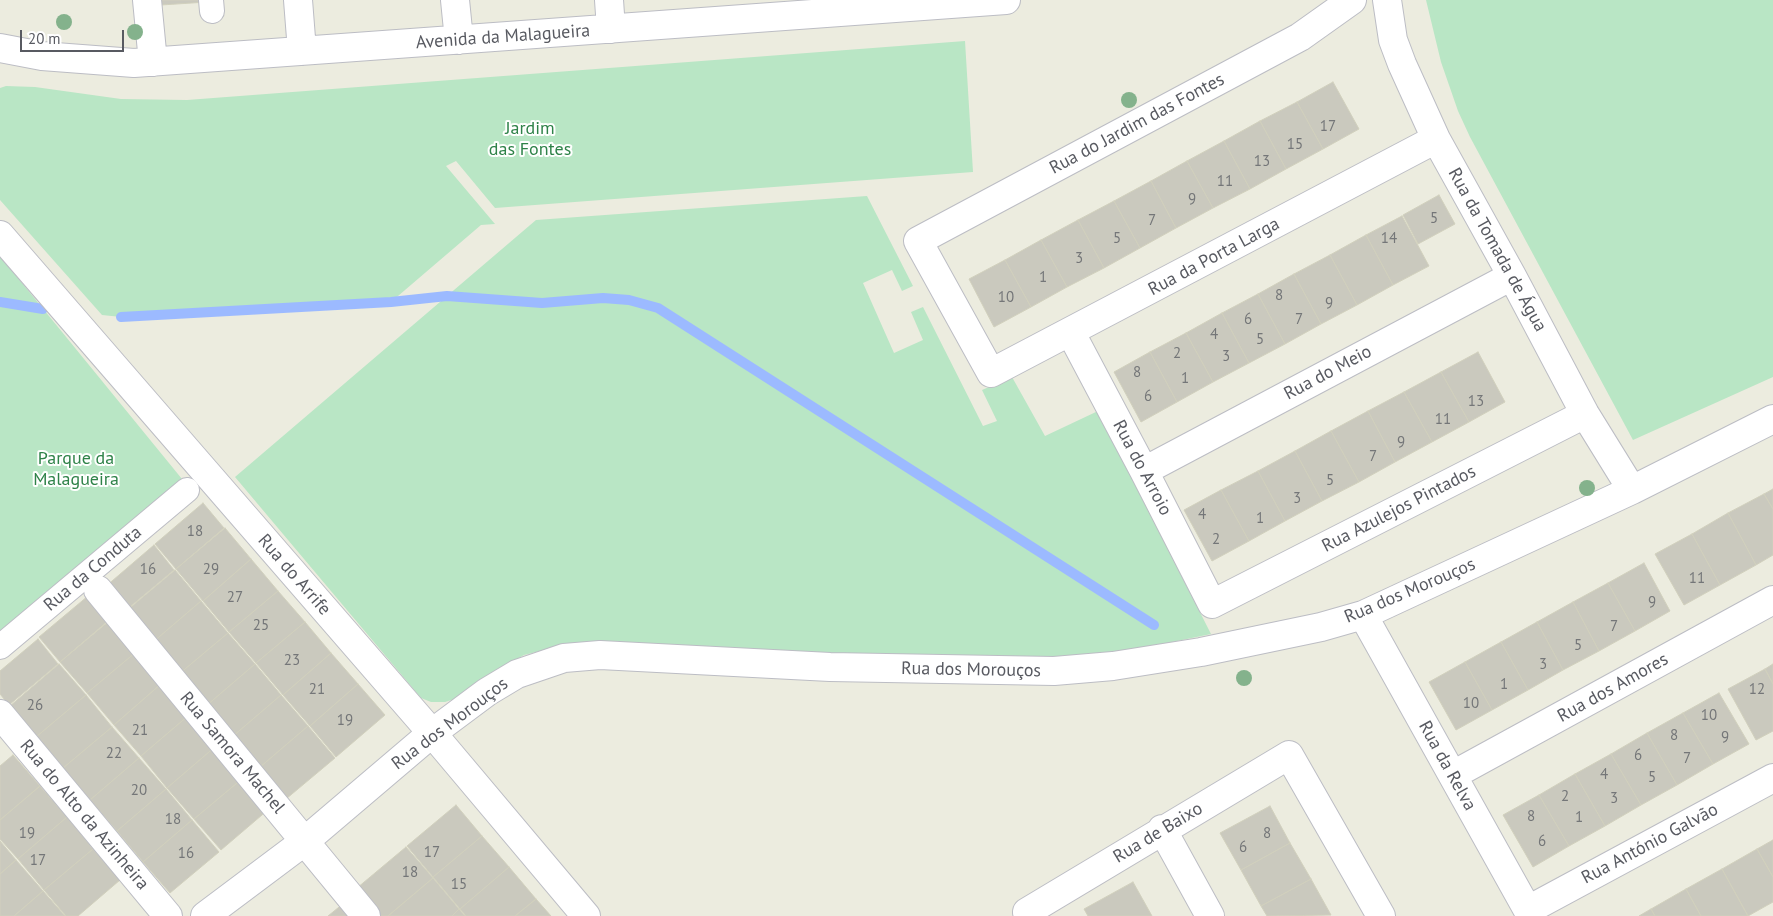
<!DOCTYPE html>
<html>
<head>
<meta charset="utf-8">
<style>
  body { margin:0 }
  #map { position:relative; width:1773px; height:916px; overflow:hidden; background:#ececdf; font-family:"PT Sans",sans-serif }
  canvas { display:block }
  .scale { position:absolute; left:20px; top:30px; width:104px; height:22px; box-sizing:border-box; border:2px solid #585a61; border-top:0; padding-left:6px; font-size:15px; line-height:18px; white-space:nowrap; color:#585a61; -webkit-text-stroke:4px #fff; paint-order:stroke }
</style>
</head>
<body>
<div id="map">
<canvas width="1773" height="916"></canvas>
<div class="scale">20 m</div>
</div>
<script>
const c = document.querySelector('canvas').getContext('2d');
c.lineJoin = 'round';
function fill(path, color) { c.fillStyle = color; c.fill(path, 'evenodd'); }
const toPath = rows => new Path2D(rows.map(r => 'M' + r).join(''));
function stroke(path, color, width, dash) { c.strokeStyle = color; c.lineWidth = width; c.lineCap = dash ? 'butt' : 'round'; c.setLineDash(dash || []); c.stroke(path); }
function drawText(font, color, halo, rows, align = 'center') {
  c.font = font + ' "PT Sans",sans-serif'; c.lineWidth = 4; c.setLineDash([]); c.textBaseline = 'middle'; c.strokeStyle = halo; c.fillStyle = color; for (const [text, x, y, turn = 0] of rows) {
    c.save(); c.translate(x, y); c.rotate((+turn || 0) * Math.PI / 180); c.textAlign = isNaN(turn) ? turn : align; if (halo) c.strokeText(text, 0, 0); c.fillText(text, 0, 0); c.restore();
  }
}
const green = toPath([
  [1426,0,1773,0,1773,377,1633,440,1470,137,1458,111,1441,62],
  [965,41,973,172,495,208,456,161,446,166,495,224,481,225,391,302,121,317,102,315,0,200,0,88,6,86,35,87,121,99,187,100],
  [867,196,913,286,902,291,892,270,863,283,894,353,923,340,911,312,923,307,983,426,997,421,982,390,1012,377,1045,436,1098,411,1211,634,1129,651,1020,659,560,646,524,655,494,672,458,698,445,702,431,702,421,698,235,477,536,220],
  [0,256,182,479,0,633]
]);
const stream = toPath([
  [0,302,43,309],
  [121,317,391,302,447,296,542,303,603,298,629,300,658,308,1154,625]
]);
const building = toPath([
  [161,0,207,0,207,2,161,5,161,0],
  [1333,82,1359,129,1323,149,1297,102,1333,82],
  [1297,102,1323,149,1286,169,1260,121,1297,102],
  [1260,121,1286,169,1250,189,1224,141,1260,121],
  [1224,141,1250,189,1213,208,1187,161,1224,141],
  [1187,161,1213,208,1176,228,1151,181,1187,161],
  [1151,181,1176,228,1140,248,1114,201,1151,181],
  [1439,195,1455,224,1418,244,1403,215,1439,195],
  [1114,201,1140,248,1104,268,1078,220,1114,201],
  [1402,216,1429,266,1393,285,1366,235,1402,216],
  [1078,220,1104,268,1067,287,1041,240,1078,220],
  [1366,235,1393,285,1357,305,1330,255,1366,235],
  [1041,240,1067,287,1031,307,1005,260,1041,240],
  [1330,255,1357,305,1321,324,1294,274,1330,255],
  [1005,260,1031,307,994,327,969,279,1005,260],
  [1294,274,1321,324,1285,344,1258,294,1294,274],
  [1258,294,1285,344,1249,363,1222,313,1258,294],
  [1222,313,1249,363,1213,382,1186,333,1222,313],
  [1186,333,1213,382,1177,402,1150,352,1186,333],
  [1150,352,1177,402,1141,422,1114,372,1150,352],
  [1478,352,1505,402,1469,422,1441,372,1478,352],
  [1441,372,1469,422,1432,442,1404,392,1441,372],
  [1404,392,1432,442,1395,462,1368,411,1404,392],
  [1368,411,1395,462,1359,482,1331,431,1368,411],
  [1331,431,1359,482,1322,501,1295,451,1331,431],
  [1295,451,1322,501,1285,521,1258,471,1295,451],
  [1258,471,1285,521,1249,541,1221,490,1258,471],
  [1773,489,1773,509,1764,494,1773,489],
  [1221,490,1249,541,1212,561,1184,510,1221,490],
  [1764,494,1773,509,1773,555,1756,565,1728,513,1764,494],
  [203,503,224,528,176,569,155,544,203,503],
  [1728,513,1756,565,1720,585,1692,534,1728,513],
  [225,528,251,559,203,601,176,569,225,528],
  [1692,534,1720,585,1684,605,1655,554,1692,534],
  [154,545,174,570,125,611,105,587,154,545],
  [251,559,278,591,229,632,203,601,251,559],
  [1644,563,1670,611,1635,631,1608,583,1644,563],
  [175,570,201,601,152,643,125,612,175,570],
  [1608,583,1635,631,1599,651,1573,602,1608,583],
  [278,591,305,622,256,663,229,632,278,591],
  [88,596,109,620,60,662,39,637,88,596],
  [201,601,228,633,179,674,152,643,201,601],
  [1573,602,1599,651,1563,670,1537,622,1573,602],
  [109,621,136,652,87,693,60,662,109,621],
  [305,622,331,653,283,695,256,663,305,622],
  [1537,622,1563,670,1528,690,1501,642,1537,622],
  [228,633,255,664,206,706,179,674,228,633],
  [38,639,58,664,9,705,0,694,0,671,38,639],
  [1501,642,1528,690,1492,710,1465,662,1501,642],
  [136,652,162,683,114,725,87,693,136,652],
  [331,653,358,684,310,726,283,695,331,653],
  [1465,662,1492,710,1456,730,1429,682,1465,662],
  [59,664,86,695,36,737,10,706,59,664],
  [255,664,281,695,232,737,206,706,255,664],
  [1773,664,1773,684,1765,669,1773,664],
  [1765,669,1773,684,1773,731,1756,740,1728,689,1765,669],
  [162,683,189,715,141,756,114,725,162,683],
  [358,684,385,715,336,757,310,726,358,684],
  [1719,693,1749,744,1713,764,1683,713,1719,693],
  [86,695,112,727,63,768,36,737,86,695],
  [281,695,308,726,259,768,232,737,281,695],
  [1683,713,1713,764,1677,785,1647,733,1683,713],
  [189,715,216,746,167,788,141,756,189,715],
  [308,726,335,758,286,799,259,768,308,726],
  [112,727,139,758,90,800,63,768,112,727],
  [1647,733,1677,785,1641,805,1611,754,1647,733],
  [216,746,243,778,194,819,167,788,216,746],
  [1611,754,1641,805,1605,826,1575,774,1611,754],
  [13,755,40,786,0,820,0,766,13,755],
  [139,758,166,789,117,831,90,800,139,758],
  [1575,774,1605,826,1569,846,1539,795,1575,774],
  [243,778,269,809,221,850,194,819,243,778],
  [40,786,67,817,18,859,0,839,0,820,40,786],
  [166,789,192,820,143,862,117,831,166,789],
  [1539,795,1569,846,1533,867,1503,815,1539,795],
  [456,805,482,836,433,877,407,846,456,805],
  [1270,806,1290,843,1241,870,1220,833,1270,806],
  [67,817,93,849,44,890,18,859,67,817],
  [192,820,219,852,170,893,143,862,192,820],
  [482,836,509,867,460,909,433,877,482,836],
  [1773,840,1773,877,1757,849,1773,840],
  [0,841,16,860,0,874,0,841],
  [1290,843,1311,879,1261,906,1241,870,1290,843],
  [406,847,433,878,388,916,381,916,357,888,406,847],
  [93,849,120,880,78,916,66,916,44,890,93,849],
  [1757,849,1773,877,1773,902,1748,916,1722,869,1757,849],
  [16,860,43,891,14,916,0,916,0,874,16,860],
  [509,867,536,899,515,916,466,916,460,909,509,867],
  [1722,869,1748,916,1701,916,1686,889,1722,869],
  [433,878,459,909,452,916,388,916,433,878],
  [1311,879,1331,915,1267,916,1261,906,1311,879],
  [1133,882,1152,916,1088,916,1084,909,1133,882],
  [1686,889,1701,916,1655,916,1651,909,1686,889],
  [43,891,65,916,14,916,43,891],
  [536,899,551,916,515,916,536,899],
  [344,903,356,916,328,916,344,903],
  [459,909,465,916,452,916,459,909],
  [1651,909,1655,916,1639,916,1651,909]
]);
const pedestrian = toPath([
  [211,0,212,11],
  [0,647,187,490]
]);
const minor = toPath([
  [147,0,153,62],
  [298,0,302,51],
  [455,0,459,40],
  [609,0,611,29],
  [1352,0,1300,37,918,241,991,373,1436,139],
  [1387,0,1393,40,1402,64,1436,139,1512,276,1585,414,1632,490],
  [0,48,42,56,134,63,1006,0],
  [0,235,432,733,586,916],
  [1071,333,1144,471,1212,604,1585,414],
  [1144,471,1512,276],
  [98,590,366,916],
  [1363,615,1531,916],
  [0,714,168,916],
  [1453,775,1773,600],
  [1162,829,1210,916],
  [1528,910,1773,778],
  [205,916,305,841,432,733,487,692,517,674,564,658,600,655,830,667,1054,671,1113,666,1201,652,1321,627,1363,615,1632,490,1773,419],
  [1030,916,1027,912,1289,755,1381,916]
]);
const trees = [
  [64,22],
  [135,32],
  [1129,100],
  [1587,488],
  [1244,678]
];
const numberNames = [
  ["17",1328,127],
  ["15",1295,145],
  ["13",1262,162],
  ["11",1225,182],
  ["9",1192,200],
  ["5",1434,219],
  ["7",1152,221],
  ["5",1117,239],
  ["14",1389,239],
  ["3",1079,259],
  ["1",1043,278],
  ["8",1279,296],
  ["10",1006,298],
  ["9",1329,304],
  ["6",1248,320],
  ["7",1299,320],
  ["4",1214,335],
  ["5",1260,340],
  ["2",1177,354],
  ["3",1226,357],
  ["8",1137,373],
  ["1",1185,379],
  ["6",1148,397],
  ["13",1476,402],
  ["11",1443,420],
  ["9",1401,443],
  ["7",1373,457],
  ["5",1330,481],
  ["3",1297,499],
  ["4",1202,515],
  ["1",1260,519],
  ["18",195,532],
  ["2",1216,540],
  ["16",148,570],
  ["29",211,570],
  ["11",1697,579],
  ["27",235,598],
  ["9",1652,603],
  ["25",261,626],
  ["7",1614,627],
  ["5",1578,646],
  ["23",292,661],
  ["3",1543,665],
  ["1",1504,685],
  ["21",317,690],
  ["12",1757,690],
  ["10",1471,704],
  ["26",35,706],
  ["10",1709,716],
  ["19",345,721],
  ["21",140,731],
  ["8",1674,736],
  ["9",1725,738],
  ["22",114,754],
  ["6",1638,756],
  ["7",1687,759],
  ["4",1604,775],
  ["5",1652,778],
  ["20",139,791],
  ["2",1565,797],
  ["3",1614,799],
  ["8",1531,817],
  ["1",1579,818],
  ["18",173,820],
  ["19",27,834],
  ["8",1267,834],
  ["6",1542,842],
  ["6",1243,848],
  ["17",432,853],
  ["16",186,854],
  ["17",38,861],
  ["18",410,873],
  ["15",459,885]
];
const streetNames = [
  ["Avenida da Malagueira",503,37,-4],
  ["Rua do Jardim das Fontes",1137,124,-28],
  ["Rua da Tomada de Água",1497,250,61],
  ["Rua da Porta Larga",1214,257,-28],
  ["Rua do Meio",1328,373,-28],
  ["Rua do Arroio",1142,468,62],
  ["Rua Azulejos Pintados",1399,509,-27],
  ["Rua da Conduta",93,569,-40],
  ["Rua do Arrife",294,575,49],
  ["Rua dos Morouços",1410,591,-23],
  ["Rua dos Morouços",971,670,1],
  ["Rua dos Amores",1613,688,-29],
  ["Rua dos Morouços",450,724,-37],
  ["Rua Samora Machel",232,753,50],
  ["Rua da Relva",1447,766,61],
  ["Rua do Alto da Azinheira",84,815,50],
  ["Rua de Baixo",1158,833,-31],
  ["Rua António Galvão",1650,844,-28]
];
const parkNames = [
  ["Jardim",530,129],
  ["das Fontes",530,150],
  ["Parque da",76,459],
  ["Malagueira",76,480]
];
fill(green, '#b9e6c5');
stroke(stream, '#9cbaff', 10);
fill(building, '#cac9be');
stroke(building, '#d1d0bd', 1);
stroke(pedestrian, '#bcbdc4', 26);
stroke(minor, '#bcbdc4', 30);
stroke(pedestrian, '#fff', 24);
stroke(minor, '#fff', 28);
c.fillStyle = '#84b28c';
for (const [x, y] of trees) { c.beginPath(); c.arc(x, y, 8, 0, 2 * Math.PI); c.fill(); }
drawText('15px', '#747678', null, numberNames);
drawText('18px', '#585a61', '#fff', streetNames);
drawText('18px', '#2e8248', '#fff', parkNames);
</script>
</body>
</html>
